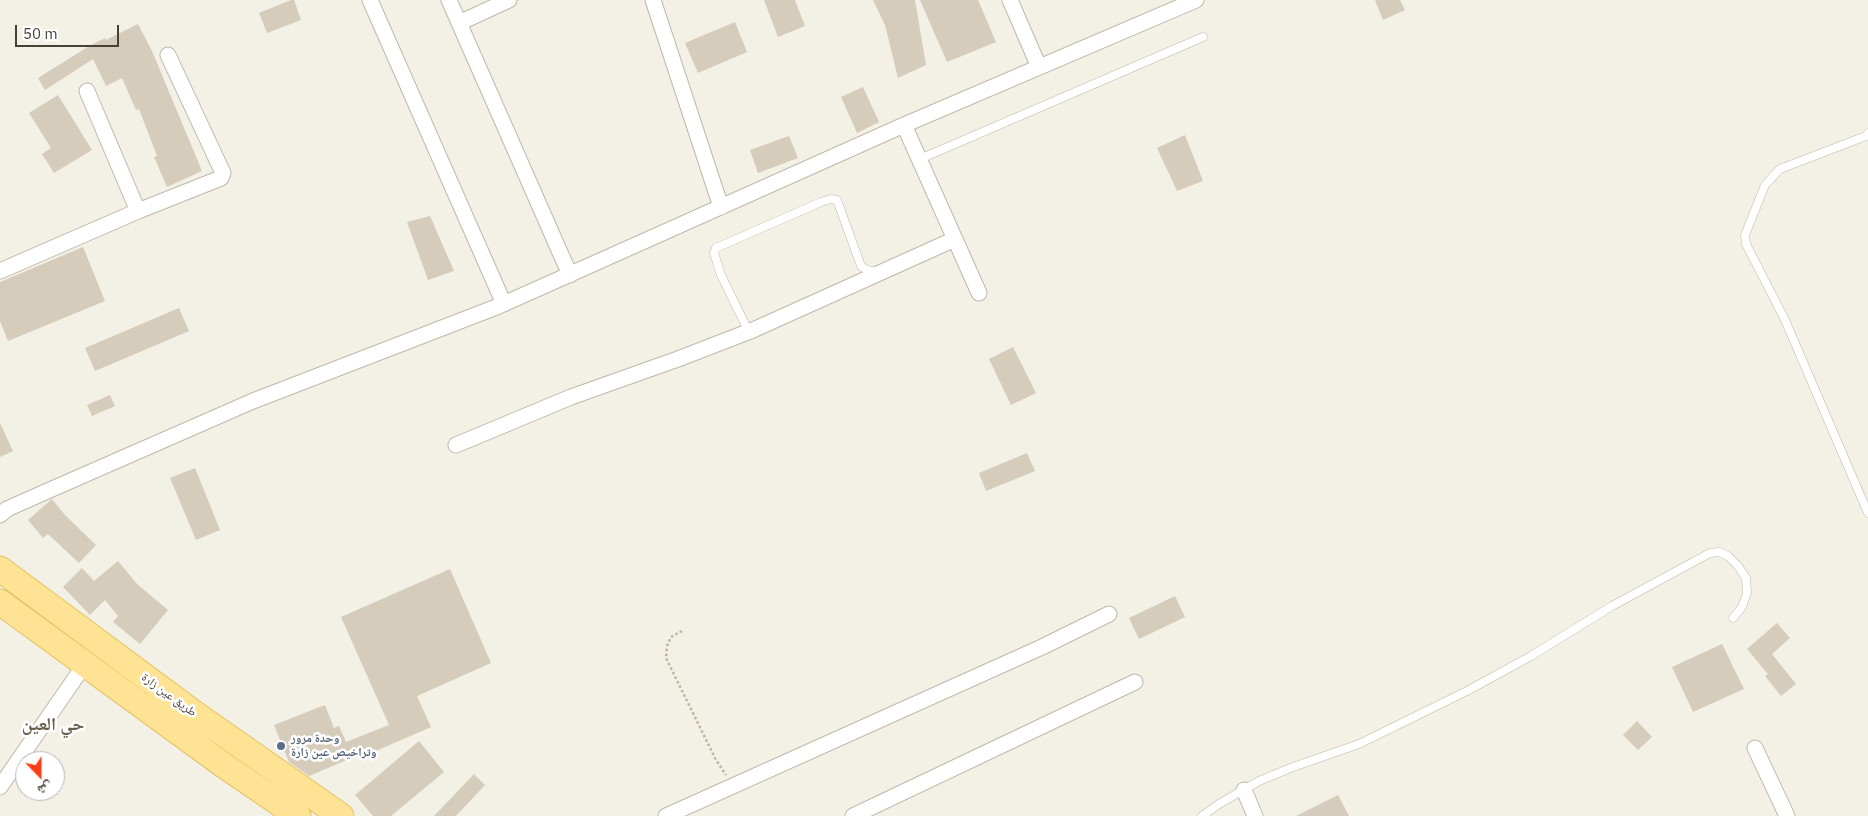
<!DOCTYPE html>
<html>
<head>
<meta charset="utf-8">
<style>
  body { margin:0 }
  #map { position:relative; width:1868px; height:816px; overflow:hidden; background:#f3f0e6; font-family:"IBM Plex Sans","Noto Naskh Arabic",sans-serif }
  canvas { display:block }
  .north { position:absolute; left:15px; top:751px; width:50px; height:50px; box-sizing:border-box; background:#fff; border:1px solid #b5b3ae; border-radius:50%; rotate:158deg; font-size:14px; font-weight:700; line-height:20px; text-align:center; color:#464035 }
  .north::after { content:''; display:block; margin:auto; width:18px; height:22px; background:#fa3f16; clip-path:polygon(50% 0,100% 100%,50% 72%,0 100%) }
  .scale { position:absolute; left:15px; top:25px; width:104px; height:22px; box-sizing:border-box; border:2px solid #464035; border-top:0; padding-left:6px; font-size:15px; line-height:18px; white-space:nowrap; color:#464035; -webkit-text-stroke:4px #fff; paint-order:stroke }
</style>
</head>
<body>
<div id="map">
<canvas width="1868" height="816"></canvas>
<div class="north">ش</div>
<div class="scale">50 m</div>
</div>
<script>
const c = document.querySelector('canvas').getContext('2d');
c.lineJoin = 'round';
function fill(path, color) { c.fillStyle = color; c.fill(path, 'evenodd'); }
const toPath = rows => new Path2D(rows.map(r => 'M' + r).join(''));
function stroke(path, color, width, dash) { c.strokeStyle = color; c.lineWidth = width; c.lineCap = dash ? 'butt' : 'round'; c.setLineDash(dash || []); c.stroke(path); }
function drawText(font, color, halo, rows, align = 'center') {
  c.font = font + ' "IBM Plex Sans","Noto Naskh Arabic",sans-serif'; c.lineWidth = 5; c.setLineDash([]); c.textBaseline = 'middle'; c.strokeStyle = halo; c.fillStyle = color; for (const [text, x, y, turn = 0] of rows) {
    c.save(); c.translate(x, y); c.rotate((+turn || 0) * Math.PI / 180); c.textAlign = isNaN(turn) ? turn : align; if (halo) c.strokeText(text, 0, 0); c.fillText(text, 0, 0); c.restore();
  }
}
const building = toPath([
  [291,0,294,0,301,20,267,33,259,13],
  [764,0,795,0,805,26,778,37],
  [873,0,915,0,926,65,898,78,885,25],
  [920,0,978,0,996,42,947,62],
  [1375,0,1400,0,1405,10,1383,20],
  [735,22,747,52,698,73,685,43],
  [138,24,152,51,202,171,167,187,154,157,157,156,139,109,136,110,122,78,106,86,93,59,45,90,38,78,91,45,105,38,106,40],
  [863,87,879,122,857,133,841,97],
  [58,95,92,150,54,173,42,154,51,148,29,113],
  [1185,135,1203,181,1177,191,1157,148],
  [789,136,798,158,758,173,750,150],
  [430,216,454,271,428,280,407,222],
  [83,247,105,301,8,341,0,321,0,282],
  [179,308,189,331,95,371,85,348],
  [1013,347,1036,393,1011,405,989,359],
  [110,395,115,406,92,416,87,405],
  [0,423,13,451,0,457],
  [1027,453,1035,471,986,491,979,473],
  [195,468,220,530,196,540,170,478],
  [52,499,65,515,96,545,79,563,48,534,43,538,28,520],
  [118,561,137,584,168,610,140,644,113,622,118,616,105,600,90,615,63,587,82,568,94,581],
  [450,569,491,663,417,696,431,727,369,754,368,751,309,776,289,762,274,725,325,705,334,728,339,726,346,742,389,725,341,617],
  [1175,596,1185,617,1139,639,1129,618],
  [1777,623,1790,638,1772,654,1796,684,1781,696,1765,676,1768,674,1747,649],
  [1722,644,1744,689,1693,712,1672,667],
  [1637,721,1652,737,1638,750,1623,735],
  [419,741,444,772,391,816,373,816,355,795],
  [474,774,485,785,456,816,434,816],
  [1338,795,1349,816,1296,816]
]);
const path = toPath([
  [682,631,671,637,667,646,666,658,716,760,726,775]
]);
const service = toPath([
  [1868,133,1866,136,1780,169,1765,185,1745,235,1746,244,1785,320,1868,513],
  [920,159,1203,37],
  [747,332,745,324,721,275,714,253,716,248,821,202,831,199,837,200,861,266,867,270,876,272],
  [1202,816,1219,804,1259,781,1293,767,1359,744,1467,691,1531,656,1612,606,1710,553,1719,552,1728,556,1738,566,1746,578,1747,593,1742,607,1733,618]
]);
const minor = toPath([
  [370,0,504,304],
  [449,0,570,275],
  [653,0,721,207],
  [1010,0,1039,67],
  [459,23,509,0],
  [87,91,138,211],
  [904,125,979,293],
  [0,271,138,211,221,178,223,173,168,55],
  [456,445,571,397,678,359,753,330,955,239],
  [0,515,7,509,52,489,253,401,499,306,904,125,1196,0],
  [1755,748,1787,816],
  [0,787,85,664],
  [1244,790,1255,816],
  [666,816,1042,647,1109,614],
  [853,816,1135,682]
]);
const primary = toPath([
  [0,569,194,713,341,816],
  [0,602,222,764,298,816]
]);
const markers = [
  [281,746,5,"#5c6f8a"]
];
const streetNames = [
  ["طريق عين زارة",169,695,36]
];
const serviceNames = [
  ["وحدة مرور",291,739],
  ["وتراخيص عين زارة",291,753]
];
const districtNames = [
  ["حي العين",53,725]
];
fill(building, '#d5ccbb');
stroke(service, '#bfb8a9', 9);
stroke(minor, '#bfb8a9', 17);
stroke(primary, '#e4c163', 27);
stroke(path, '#c0b49a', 2.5, [2.5, 2.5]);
stroke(service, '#fff', 8);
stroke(minor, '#fff', 15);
stroke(primary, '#fee394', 25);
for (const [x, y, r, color] of markers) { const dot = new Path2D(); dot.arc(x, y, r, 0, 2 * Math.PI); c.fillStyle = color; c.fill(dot); stroke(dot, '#fff', 2); }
drawText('12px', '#464035', '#fff', streetNames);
drawText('bold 12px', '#4e5e75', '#fff', serviceNames, 'left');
drawText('bold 18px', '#695e4c', '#fff', districtNames);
</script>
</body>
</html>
